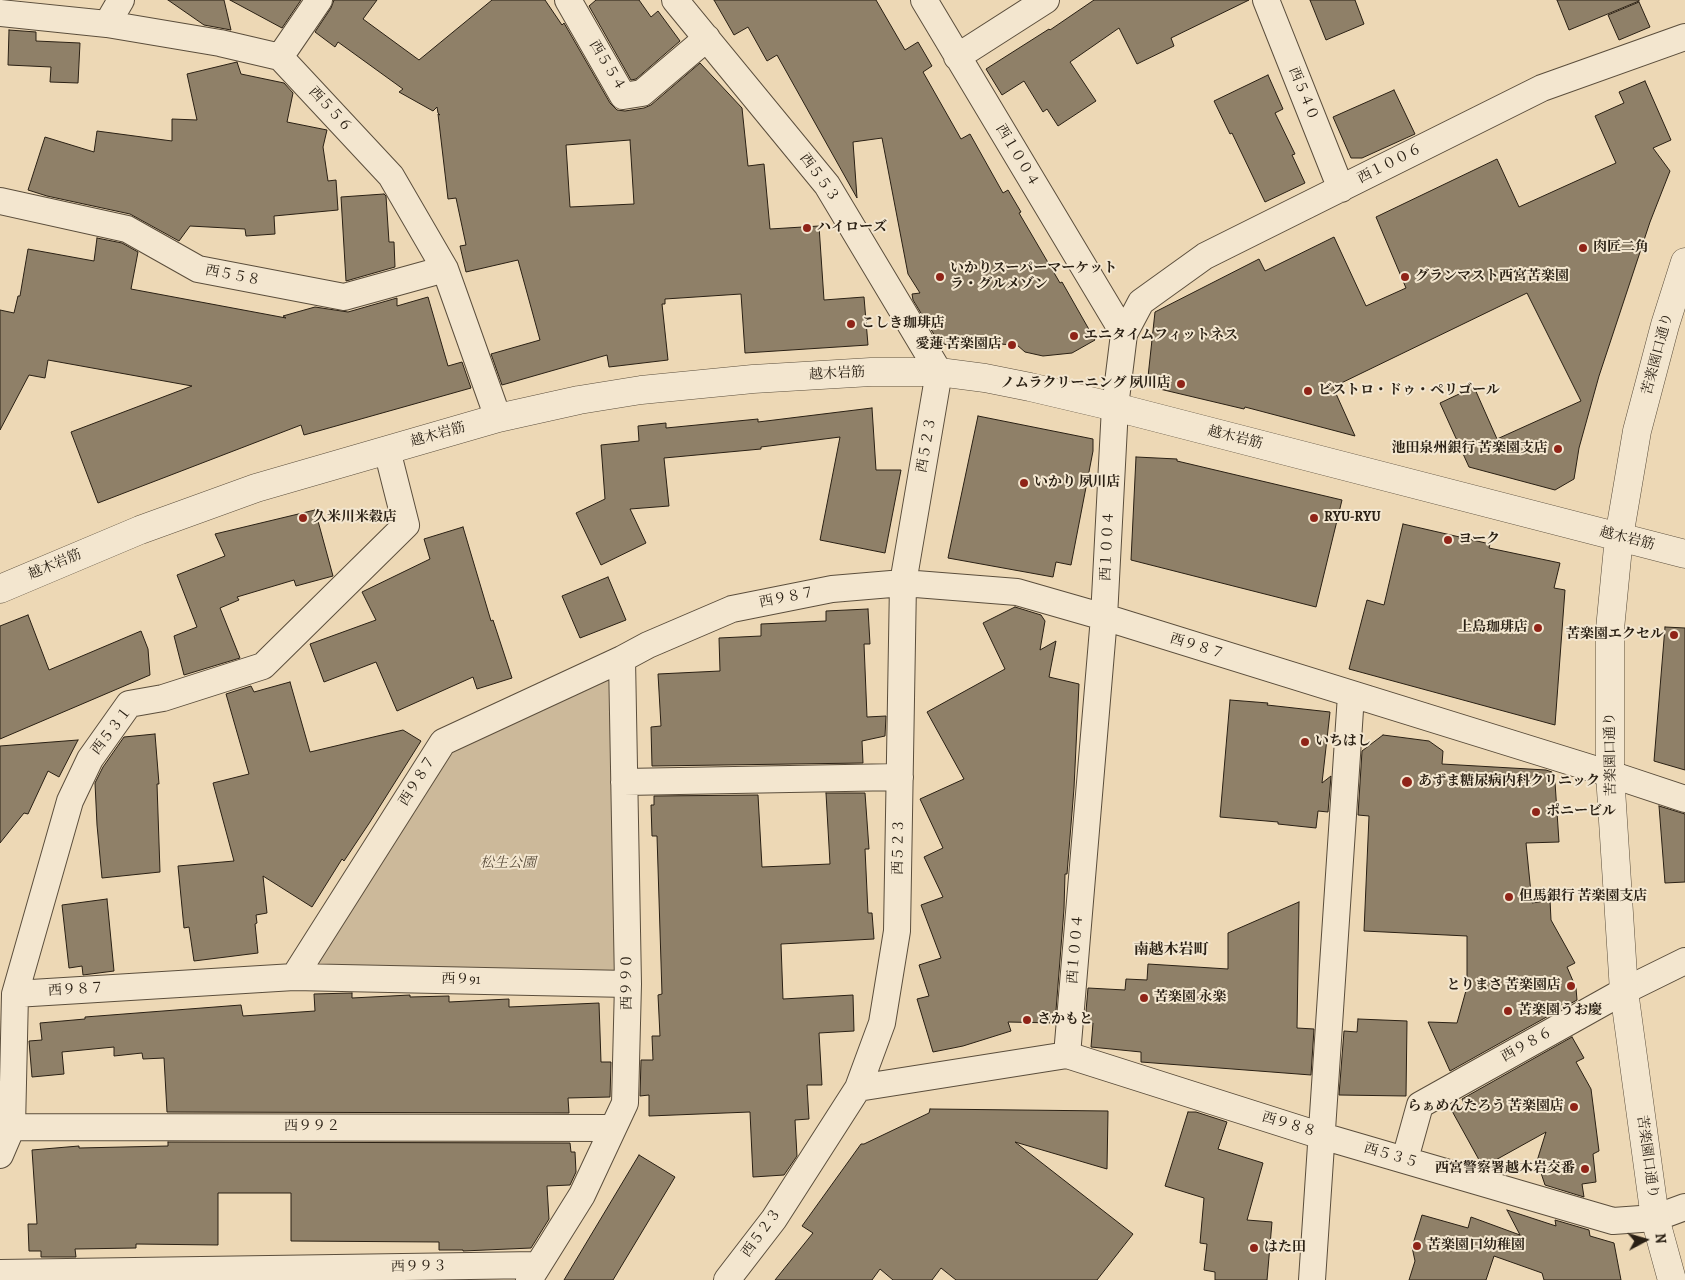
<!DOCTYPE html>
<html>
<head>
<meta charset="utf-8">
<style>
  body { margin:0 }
  #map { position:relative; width:1685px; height:1280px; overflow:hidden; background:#edd8b5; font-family:Alegreya,serif }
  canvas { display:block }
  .north { position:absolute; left:1620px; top:1215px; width:50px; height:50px; -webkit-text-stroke:4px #f3e6cf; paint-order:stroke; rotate:84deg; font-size:14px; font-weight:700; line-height:20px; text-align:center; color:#2a2014 }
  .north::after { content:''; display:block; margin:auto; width:18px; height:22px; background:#2a2014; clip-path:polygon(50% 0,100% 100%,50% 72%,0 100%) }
</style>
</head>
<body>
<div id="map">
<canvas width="1685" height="1280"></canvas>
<div class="north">N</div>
</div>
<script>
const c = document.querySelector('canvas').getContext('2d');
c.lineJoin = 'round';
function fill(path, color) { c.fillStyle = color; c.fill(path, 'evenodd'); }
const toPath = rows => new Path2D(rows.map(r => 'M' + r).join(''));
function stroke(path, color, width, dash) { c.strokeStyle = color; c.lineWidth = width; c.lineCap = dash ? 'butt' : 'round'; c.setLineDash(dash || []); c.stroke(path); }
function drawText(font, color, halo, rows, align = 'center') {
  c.font = font + ' Alegreya,"Noto Serif JP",serif'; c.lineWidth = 4; c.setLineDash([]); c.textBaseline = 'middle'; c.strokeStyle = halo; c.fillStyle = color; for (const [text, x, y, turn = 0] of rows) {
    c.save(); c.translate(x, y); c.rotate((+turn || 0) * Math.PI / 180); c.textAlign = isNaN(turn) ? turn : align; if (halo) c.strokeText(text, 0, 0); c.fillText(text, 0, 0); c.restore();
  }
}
const green = toPath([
  [612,673,625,980,306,971,449,748]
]);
const building = toPath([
  [168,0,224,0,231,30,204,25,168,0],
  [230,0,301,0,282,28,230,0],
  [334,0,377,0,363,19,419,60,492,0,545,0,562,25,564,23,610,103,617,110,625,111,644,108,651,105,700,63,742,108,748,166,764,164,770,229,819,226,824,300,864,297,868,345,745,353,741,294,665,299,665,304,662,304,668,360,609,367,607,355,502,385,491,354,540,340,518,260,466,272,460,246,466,245,456,198,448,199,438,114,440,115,438,113,437,107,433,111,399,92,403,89,338,42,335,47,315,32,331,8,334,0],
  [630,140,634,204,570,207,566,145,630,140],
  [596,0,639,0,651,17,658,11,680,41,636,79,631,80,589,6,596,0],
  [714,0,876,0,905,50,918,42,932,66,923,72,961,139,970,134,1003,193,1008,190,1021,212,1019,213,1060,283,1062,282,1095,340,1072,353,1043,356,1025,352,1017,345,979,343,955,346,943,344,938,341,913,300,912,294,920,293,908,274,882,138,853,142,857,198,777,55,767,61,748,27,734,35,714,0],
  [1094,0,1249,0,1171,38,1174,46,1137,64,1119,28,1070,62,1096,101,1058,126,1047,109,1043,112,1024,81,1002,95,986,69,1049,29,1050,30,1094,0],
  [1310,0,1355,0,1364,24,1326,40,1310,0],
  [1557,0,1639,0,1639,1,1569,30,1557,0],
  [1639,2,1650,27,1619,40,1608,15,1639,2],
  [9,30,36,32,36,41,80,43,78,83,50,82,51,67,8,65,9,30],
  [237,62,241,74,284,83,293,93,287,122,327,130,323,147,328,181,336,180,338,210,274,216,275,234,246,236,245,229,190,226,179,241,130,214,47,196,28,190,45,137,94,152,97,131,172,141,172,119,197,120,187,74,237,62],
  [1268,75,1283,109,1275,113,1295,154,1292,155,1305,183,1265,202,1232,133,1230,134,1214,101,1268,75],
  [1645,81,1671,140,1653,148,1670,171,1650,222,1599,376,1579,448,1574,479,1555,490,1469,467,1440,403,1474,387,1497,439,1581,401,1527,293,1333,387,1355,436,1245,407,1244,409,1147,386,1155,312,1259,259,1265,271,1334,237,1366,306,1406,288,1376,217,1497,159,1519,207,1616,163,1595,116,1624,103,1619,92,1645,81],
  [1394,90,1415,134,1362,158,1351,158,1333,117,1394,90],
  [384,194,386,196,389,242,394,242,395,267,346,281,341,197,384,194],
  [97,238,122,243,138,252,131,289,286,318,283,316,315,307,348,312,397,298,397,306,428,297,448,366,462,362,471,388,304,435,301,425,98,503,71,432,192,386,48,360,45,378,29,375,0,430,0,310,14,313,18,296,20,296,28,249,94,261,97,238],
  [872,408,876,470,901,470,885,553,820,540,840,437,761,447,761,449,664,458,669,506,630,509,646,543,601,565,576,513,605,499,601,445,639,441,638,426,666,423,666,428,758,419,758,422,872,408],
  [978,416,1093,439,1093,451,1071,565,1056,562,1053,577,948,558,978,416],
  [1136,457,1177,459,1177,461,1342,500,1316,607,1131,560,1136,457],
  [315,510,333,576,296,586,294,580,237,597,239,600,220,608,240,658,184,675,174,636,197,627,177,575,225,556,215,534,315,510],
  [1403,524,1490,544,1489,548,1560,563,1554,588,1565,590,1555,725,1349,669,1367,600,1384,605,1403,524],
  [463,527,491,621,493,620,512,678,477,689,473,677,397,711,376,662,324,682,310,644,376,620,362,592,430,559,424,539,463,527],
  [608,577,626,620,580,638,562,596,608,577],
  [1015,607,1041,615,1045,621,1040,650,1056,641,1049,677,1079,684,1074,788,1067,874,1065,874,1064,909,1055,1023,1008,1022,1011,1031,963,1046,933,1052,917,999,929,996,919,965,941,958,921,905,943,897,924,857,943,848,920,799,964,779,927,712,1005,669,983,623,1015,607],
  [868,609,870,644,864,644,867,717,886,716,885,736,862,741,863,763,652,766,651,727,661,726,658,674,720,671,719,638,761,636,761,624,826,621,826,611,868,609],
  [28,615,49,670,141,631,148,649,150,675,0,739,0,626,28,615],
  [1665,627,1685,628,1685,770,1654,761,1665,627],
  [290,682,310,752,403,730,421,741,370,822,344,861,342,859,312,907,263,876,267,913,256,915,257,923,255,924,258,953,194,961,189,927,184,928,178,866,234,861,213,783,249,774,226,694,251,686,254,692,290,682],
  [1230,700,1268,703,1267,705,1330,712,1322,783,1331,776,1328,812,1318,811,1316,828,1278,824,1278,822,1220,817,1230,700],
  [155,734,159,784,157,784,160,872,102,878,97,825,95,783,103,767,124,737,155,734],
  [1383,735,1429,741,1443,751,1442,764,1546,770,1552,772,1551,780,1555,782,1559,842,1526,843,1532,903,1550,900,1551,920,1575,963,1567,967,1576,988,1577,1000,1450,1071,1428,1022,1457,1023,1467,987,1467,936,1364,931,1369,816,1358,815,1362,751,1383,735],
  [78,740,59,777,48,771,28,814,24,813,0,843,0,746,78,740],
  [826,793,865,793,869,849,865,849,868,913,872,913,874,939,781,944,783,999,853,995,854,1031,819,1033,822,1085,807,1085,809,1119,795,1120,797,1156,784,1175,753,1177,750,1112,649,1116,649,1095,640,1096,641,1060,653,1060,652,1036,660,1036,658,995,662,994,657,836,652,836,651,805,654,805,654,796,758,795,762,867,830,864,826,793],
  [1659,806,1685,814,1685,882,1665,883,1659,806],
  [107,899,114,971,83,975,82,966,69,968,62,905,107,899],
  [1299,902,1297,1028,1314,1029,1311,1075,1141,1062,1141,1052,1091,1047,1093,1023,1085,1023,1088,988,1125,990,1126,979,1147,980,1148,964,1228,969,1228,933,1299,902],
  [352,993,352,998,410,995,410,997,449,996,449,1002,509,999,509,1007,599,1003,601,1062,611,1062,610,1097,568,1098,569,1113,167,1112,164,1058,143,1059,142,1053,114,1056,114,1047,62,1052,64,1074,32,1077,29,1041,42,1040,40,1023,85,1019,85,1017,241,1005,243,1016,315,1011,314,994,352,993],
  [1358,1019,1407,1021,1406,1096,1339,1095,1344,1031,1357,1032,1358,1019],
  [1572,1037,1584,1058,1576,1062,1591,1089,1599,1151,1593,1154,1596,1182,1582,1184,1584,1197,1545,1185,1537,1161,1546,1132,1483,1167,1452,1111,1464,1104,1462,1099,1572,1037],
  [930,1109,1108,1111,1107,1169,1015,1142,1133,1234,1097,1280,956,1280,941,1268,932,1280,893,1280,880,1269,872,1280,775,1280,813,1233,802,1226,861,1144,864,1144,929,1113,930,1109],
  [1188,1112,1196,1112,1227,1122,1218,1149,1263,1163,1247,1220,1272,1222,1267,1280,1215,1280,1215,1272,1204,1270,1207,1244,1200,1243,1204,1198,1165,1186,1188,1112],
  [168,1142,570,1143,571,1152,575,1152,576,1172,570,1185,547,1186,549,1219,531,1248,463,1251,463,1250,439,1250,439,1242,291,1241,291,1193,218,1193,218,1245,136,1244,136,1248,75,1249,76,1257,41,1257,41,1251,29,1251,28,1224,37,1224,32,1150,79,1146,79,1148,168,1146,168,1142],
  [639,1155,675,1177,613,1280,564,1280,639,1155],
  [1507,1210,1556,1226,1555,1220,1589,1230,1590,1236,1614,1243,1621,1280,1544,1280,1542,1273,1494,1256,1486,1280,1409,1280,1415,1261,1412,1247,1422,1215,1468,1228,1471,1217,1520,1235,1507,1210]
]);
const minor = toPath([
  [568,0,623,96,642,93,707,38],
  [675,0,827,185,939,372,903,583,897,931,882,1023,858,1088,774,1219,727,1280],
  [924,0,1124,334,1115,407,1104,617,1067,1055],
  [1266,0,1341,189],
  [0,13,107,24,220,43,280,57,391,176,445,269,498,418],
  [107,24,121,0],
  [280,57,319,0],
  [957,57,1046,0],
  [0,201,127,229,198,269,344,297,445,269],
  [1124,334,1141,302,1205,256,1542,88,1685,37],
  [624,782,900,777],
  [294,977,443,742,622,659,648,645,732,609,832,589,903,583,1017,592,1104,617,1610,774,1685,799],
  [15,994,294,977,628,984],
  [858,1088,1067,1055,1322,1136,1613,1221,1655,1218,1685,1207],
  [12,1127,613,1128],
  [0,1155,12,1127,15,994,70,801,90,759,129,704,163,698,263,666,406,525,387,450],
  [1405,1159,1420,1105,1624,991,1685,961],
  [0,1273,537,1265],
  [529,1280,582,1195,625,1103,628,984,622,659],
  [1312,1280,1351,695]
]);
const tertiary = toPath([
  [0,589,140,530,256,488,498,418,579,400,641,390,753,379,871,372,939,372,985,378,1030,387,1115,407,1685,554],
  [1672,1280,1655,1218,1624,991,1610,774,1610,629,1619,537,1637,431,1665,325,1685,262]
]);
const markers = [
  [807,228,5,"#8f2418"],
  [1583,248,5,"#8f2418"],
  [940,277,5,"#8f2418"],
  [1405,277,5,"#8f2418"],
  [851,324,5,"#8f2418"],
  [1074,336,5,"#8f2418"],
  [1012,345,5,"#8f2418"],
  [1181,384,5,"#8f2418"],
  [1308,391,5,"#8f2418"],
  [1558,449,5,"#8f2418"],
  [1024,483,5,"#8f2418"],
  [303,518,5,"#8f2418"],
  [1314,518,5,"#8f2418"],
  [1448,540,5,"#8f2418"],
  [1538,628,5,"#8f2418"],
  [1674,635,5,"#8f2418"],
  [1305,742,5,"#8f2418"],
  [1407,782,6,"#8f2418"],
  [1536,812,5,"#8f2418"],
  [1509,897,5,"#8f2418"],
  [1571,986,5,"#8f2418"],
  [1144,998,5,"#8f2418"],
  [1508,1011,5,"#8f2418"],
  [1027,1020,5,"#8f2418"],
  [1574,1107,5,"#8f2418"],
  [1585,1169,5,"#8f2418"],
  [1417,1246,5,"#8f2418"],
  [1254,1248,5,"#8f2418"]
];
const streetNames = [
  ["西５５４",607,66,59],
  ["西５４０",1303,94,68],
  ["西５５６",330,110,47],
  ["西１００４",1017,156,59],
  ["西１００６",1390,164,-27],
  ["西５５３",819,178,54],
  ["西５５８",233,276,11],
  ["苦楽園口通り",1658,354,-75],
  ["越木岩筋",837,374,-3],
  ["越木岩筋",438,435,-16],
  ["越木岩筋",1235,438,14],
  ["西５２３",927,445,-80],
  ["越木岩筋",1627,539,14],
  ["西１００４",1108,546,-87],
  ["越木岩筋",55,565,-23],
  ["西９８７",787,598,-11],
  ["西９８７",1197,647,17],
  ["西５３１",112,731,-52],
  ["苦楽園口通り",1611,754,-91],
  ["西９８７",418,781,-58],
  ["西５２３",899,847,-89],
  ["西１００４",1076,949,-85],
  ["西９91",461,980,1],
  ["西９９０",628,982,-90],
  ["西９８７",76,990,-3],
  ["西９８６",1527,1045,-29],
  ["西９８８",1289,1125,16],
  ["西９９２",312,1127],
  ["西５３５",1391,1156,16],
  ["苦楽園口通り",1647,1157,82],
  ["西５２３",762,1233,-54],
  ["西９９３",419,1267,-1]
];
const poiNames = [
  ["ハイローズ",817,228],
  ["肉匠二角",1593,248],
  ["いかりスーパーマーケット",950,269],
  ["ラ・グルメゾン",950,285],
  ["グランマスト西宮苦楽園",1415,277],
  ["こしき珈琲店",861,324],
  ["エニタイムフィットネス",1084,336],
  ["愛蓮 苦楽園店",1002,345,"right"],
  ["ノムラクリーニング 夙川店",1171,384,"right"],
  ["ビストロ・ドゥ・ペリゴール",1318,391],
  ["池田泉州銀行 苦楽園支店",1548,449,"right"],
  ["いかり 夙川店",1034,483],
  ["久米川米穀店",313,518],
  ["RYU-RYU",1324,518],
  ["ヨーク",1458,540],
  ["上島珈琲店",1528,628,"right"],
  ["苦楽園エクセル",1664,635,"right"],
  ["いちはし",1315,742],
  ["あずま糖尿病内科クリニック",1418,782],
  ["ポニービル",1546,812],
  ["但馬銀行 苦楽園支店",1519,897],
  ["とりまさ 苦楽園店",1561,986,"right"],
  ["苦楽園 永楽",1154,998],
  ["苦楽園うお慶",1518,1011],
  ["さかもと",1037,1020],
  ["らぁめんたろう 苦楽園店",1564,1107,"right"],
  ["西宮警察署越木岩交番",1575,1169,"right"],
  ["苦楽園口幼稚園",1427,1246],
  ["はた田",1264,1248]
];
const parkNames = [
  ["松生公園",508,864]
];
const neighbourhoodNames = [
  ["南越木岩町",1171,950]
];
fill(green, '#ccb99a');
fill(building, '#8f8068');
stroke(building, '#2a2014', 1);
stroke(minor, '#5b4e3c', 28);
stroke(tertiary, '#5b4e3c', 29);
stroke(minor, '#f3e6cf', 26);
stroke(tertiary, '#f3e6cf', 28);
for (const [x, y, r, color] of markers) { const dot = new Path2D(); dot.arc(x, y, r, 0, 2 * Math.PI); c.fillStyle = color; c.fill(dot); stroke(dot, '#f3e6cf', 2); }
drawText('14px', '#2a2014', '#f3e6cf', streetNames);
drawText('bold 14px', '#2a2014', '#f3e6cf', poiNames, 'left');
drawText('italic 14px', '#5b4e3c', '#f3e6cf', parkNames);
drawText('bold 15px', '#2a2014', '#f3e6cf', neighbourhoodNames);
</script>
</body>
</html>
